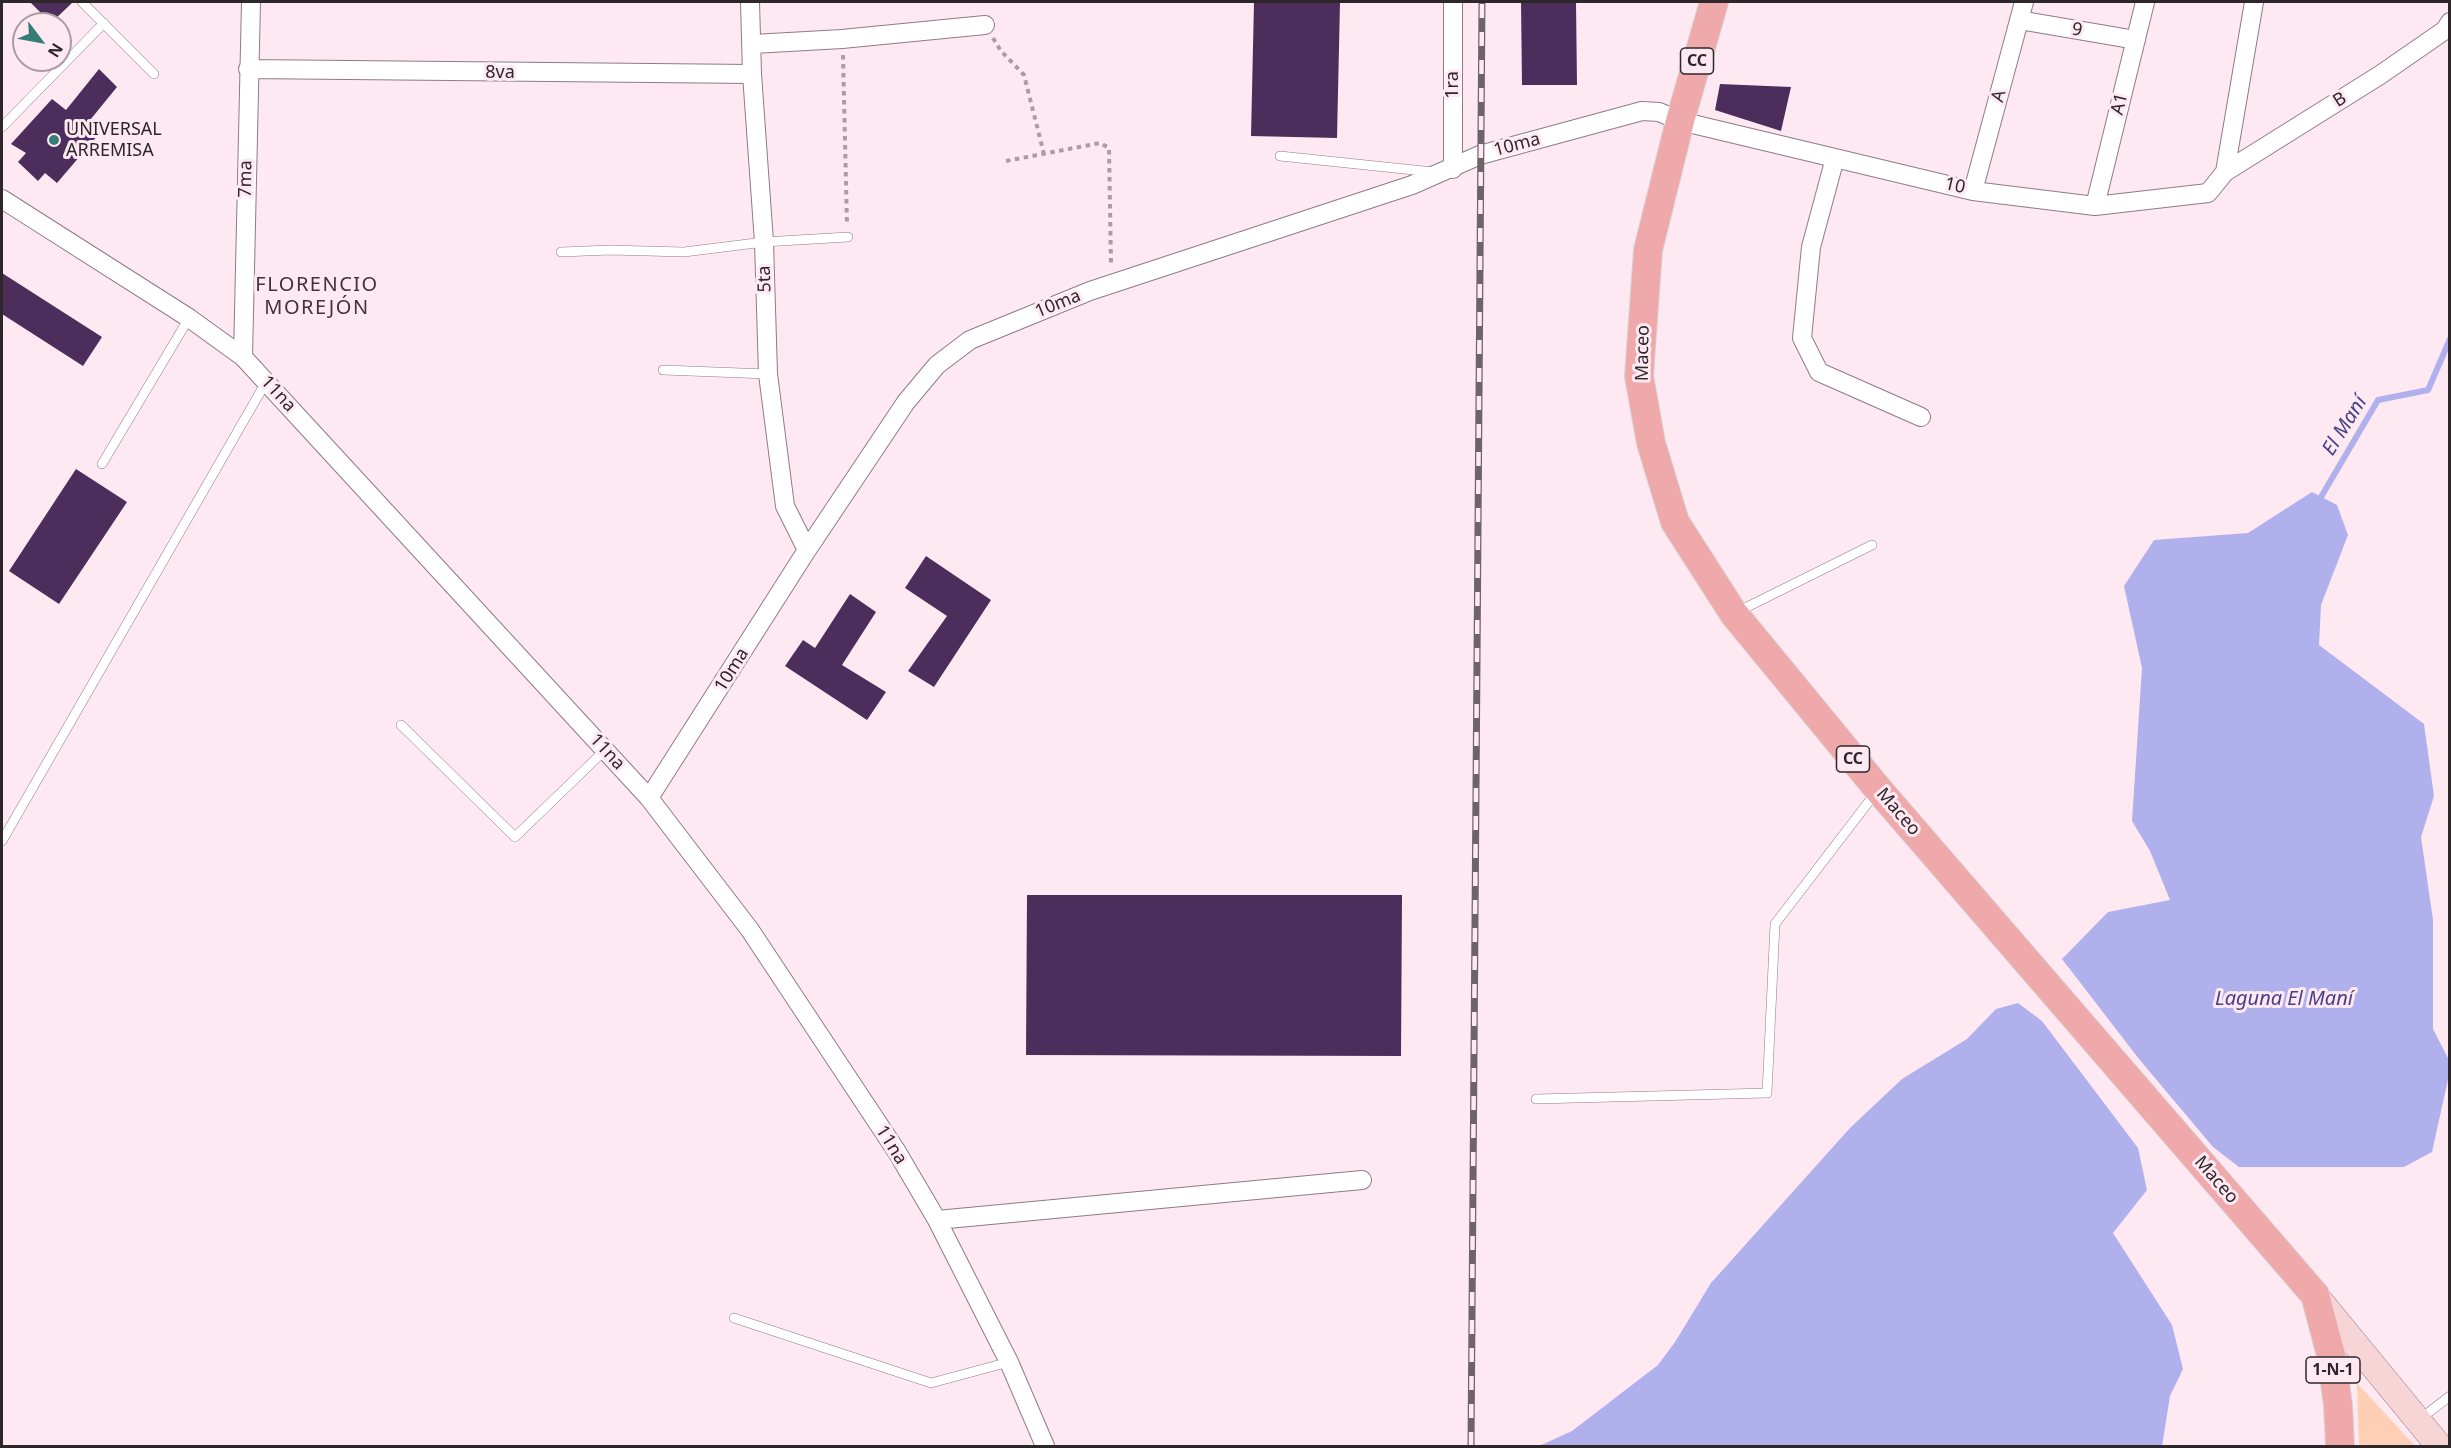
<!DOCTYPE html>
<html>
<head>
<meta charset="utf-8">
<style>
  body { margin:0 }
  #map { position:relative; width:2451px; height:1448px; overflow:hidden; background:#fee9f3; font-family:"Noto Sans",sans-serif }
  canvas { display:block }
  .frame { position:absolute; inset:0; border:3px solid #2e272a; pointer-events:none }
  .north { position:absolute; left:12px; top:12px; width:60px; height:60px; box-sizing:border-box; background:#fee9f3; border:2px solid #ab9ba3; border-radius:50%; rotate:122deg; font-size:16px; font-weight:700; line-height:24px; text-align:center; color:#2e272a }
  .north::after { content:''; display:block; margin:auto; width:21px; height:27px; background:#367d76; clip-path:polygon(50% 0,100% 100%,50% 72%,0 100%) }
</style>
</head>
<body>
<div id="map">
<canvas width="2451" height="1448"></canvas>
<div class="frame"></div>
<div class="north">N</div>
</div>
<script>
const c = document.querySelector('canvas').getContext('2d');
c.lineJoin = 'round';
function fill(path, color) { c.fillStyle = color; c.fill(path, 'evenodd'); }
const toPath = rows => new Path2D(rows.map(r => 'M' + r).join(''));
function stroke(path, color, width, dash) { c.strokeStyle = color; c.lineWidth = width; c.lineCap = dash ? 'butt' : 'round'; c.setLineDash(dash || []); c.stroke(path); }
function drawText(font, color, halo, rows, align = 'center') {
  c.font = font + ' "Noto Sans",sans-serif'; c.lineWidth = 6; c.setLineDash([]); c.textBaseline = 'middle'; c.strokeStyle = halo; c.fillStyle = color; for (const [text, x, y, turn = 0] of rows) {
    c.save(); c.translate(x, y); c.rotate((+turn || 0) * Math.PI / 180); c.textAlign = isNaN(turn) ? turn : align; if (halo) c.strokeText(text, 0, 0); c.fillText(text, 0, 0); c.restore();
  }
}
const green = toPath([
  [2357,1383,2415,1446,2359,1446]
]);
const water = toPath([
  [2312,492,2337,505,2348,535,2321,605,2319,645,2424,724,2434,796,2421,837,2433,920,2433,1029,2449,1060,2449,1075,2432,1152,2404,1167,2239,1167,2213,1147,2139,1059,2062,959,2108,912,2170,900,2150,851,2132,821,2142,668,2124,586,2154,540,2248,533],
  [2018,1003,2042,1021,2138,1148,2147,1190,2113,1233,2172,1325,2183,1369,2170,1396,2162,1446,1539,1446,1572,1431,1658,1365,1675,1342,1711,1283,1850,1128,1902,1079,1967,1039,1996,1009]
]);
const stream = toPath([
  [2321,497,2378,400,2428,390,2450,339]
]);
const building = toPath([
  [30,2,73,2,51,23],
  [1254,2,1340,2,1337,138,1251,136],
  [1521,2,1576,2,1577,85,1522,85],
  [99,69,117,87,86,125,98,135,57,183,45,173,38,181,18,162,26,153,11,144,52,99,66,110],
  [1720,84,1791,87,1781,131,1715,110],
  [2,273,102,337,83,366,2,314],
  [76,469,127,502,59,604,9,571],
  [926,556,991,600,934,687,908,671,947,616,905,588],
  [850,594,876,612,842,665,886,692,867,720,785,666,803,640,815,648],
  [1027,895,1402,895,1401,1056,1026,1055]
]);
const path = toPath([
  [993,38,1001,51,1024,75,1044,154],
  [843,55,847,225],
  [1006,161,1100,143,1109,148,1111,265]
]);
const lane = toPath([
  [82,2,154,74],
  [2,127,104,23],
  [1280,156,1433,172],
  [561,252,610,250,684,252,764,242,848,237],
  [663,370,768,374],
  [102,464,189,318],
  [1737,612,1872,545],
  [401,725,515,837,605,750],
  [2,841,266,382],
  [1536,1099,1767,1093,1775,924,1877,791],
  [734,1318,931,1383,1009,1362],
  [2420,1419,2450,1396]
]);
const street = toPath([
  [750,2,752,74,764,242,768,374,785,506,807,550],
  [2019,20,2136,40],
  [753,44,842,39,985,25],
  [248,69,752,74],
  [1835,158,1811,247,1802,338,1819,372,1921,417],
  [1453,169,1453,2],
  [2225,172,2254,2],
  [1973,191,2024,2],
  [2,199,189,318,243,357,649,798,750,930,897,1152,937,1220,1009,1362,1045,1446],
  [2095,206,2145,2],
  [243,357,251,2],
  [649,798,807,550,906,402,937,365,970,340,1090,291,1412,185,1480,155,1642,111,1659,112,1680,121,1973,191,2095,206,2208,193,2225,172,2380,75,2445,30,2450,22],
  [937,1220,1362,1180]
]);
const secondary = toPath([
  [2315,1295,2439,1446]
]);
const primary = toPath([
  [1714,2,1680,121,1648,250,1639,376,1651,443,1675,522,1734,614,1878,789,2315,1295,2331,1355,2338,1405,2340,1446]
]);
const rail = toPath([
  [1471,1446,1482,2]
]);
const markers = [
  [54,140,6,"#367d76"]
];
const shields = [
  [1697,61,33],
  [1853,759,33],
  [2333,1370,54]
];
const shieldNames = [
  ["CC",1697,61],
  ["CC",1853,759],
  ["1-N-1",2333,1370]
];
const streetNames = [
  ["9",2077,30,10],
  ["8va",500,73],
  ["1ra",1453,85,-90],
  ["A",1999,96,-75],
  ["B",2340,100,-32],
  ["A1",2120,104,-76],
  ["10ma",1517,145,-15],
  ["7ma",246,179,-89],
  ["10",1955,186,13],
  ["5ta",765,279,-92],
  ["10ma",1058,304,-22],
  ["Maceo",1643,353,-89],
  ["11na",278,394,47],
  ["10ma",732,670,-58],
  ["11na",607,752,47],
  ["Maceo",1898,812,49],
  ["11na",891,1145,58],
  ["Maceo",2216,1180,49]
];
const poiNames = [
  ["UNIVERSAL",66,130],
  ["ARREMISA",66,151]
];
const neighbourhoodNames = [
  ["FLORENCIO",317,285],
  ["MOREJÓN",317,308]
];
const waterNames = [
  ["El Maní",2345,426,-58],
  ["Laguna El Maní",2284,999]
];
fill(green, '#fecfb4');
fill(water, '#afb0ec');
stroke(stream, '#afb0ec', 6);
fill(building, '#4d2d5b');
stroke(lane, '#8e7b84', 10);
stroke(street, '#8e7b84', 20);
stroke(secondary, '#8e7b84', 27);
stroke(primary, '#d5d4d4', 30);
stroke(path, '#ab9ca3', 4, [4.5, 4.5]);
stroke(lane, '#fff', 9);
stroke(street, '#fff', 18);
stroke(secondary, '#f7d4d5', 26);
stroke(primary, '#efa9ab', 28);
stroke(rail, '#6e6368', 7);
stroke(rail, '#fee9f3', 4.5, [14]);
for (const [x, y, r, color] of markers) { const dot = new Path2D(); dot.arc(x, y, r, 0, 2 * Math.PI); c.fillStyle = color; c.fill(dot); stroke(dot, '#fee9f3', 2); }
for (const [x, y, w] of shields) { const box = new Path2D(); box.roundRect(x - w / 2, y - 13, w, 26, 4.5); c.fillStyle = '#fee9f3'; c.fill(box); stroke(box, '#2e272a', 1.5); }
drawText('bold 16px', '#2e272a', null, shieldNames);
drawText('18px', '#2e272a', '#fee9f3', streetNames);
drawText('18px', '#2e272a', '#fee9f3', poiNames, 'left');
c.letterSpacing = '1.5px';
drawText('20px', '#42323a', '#fee9f3', neighbourhoodNames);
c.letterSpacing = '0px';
drawText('italic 20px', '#464189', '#fee9f3', waterNames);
</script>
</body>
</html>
